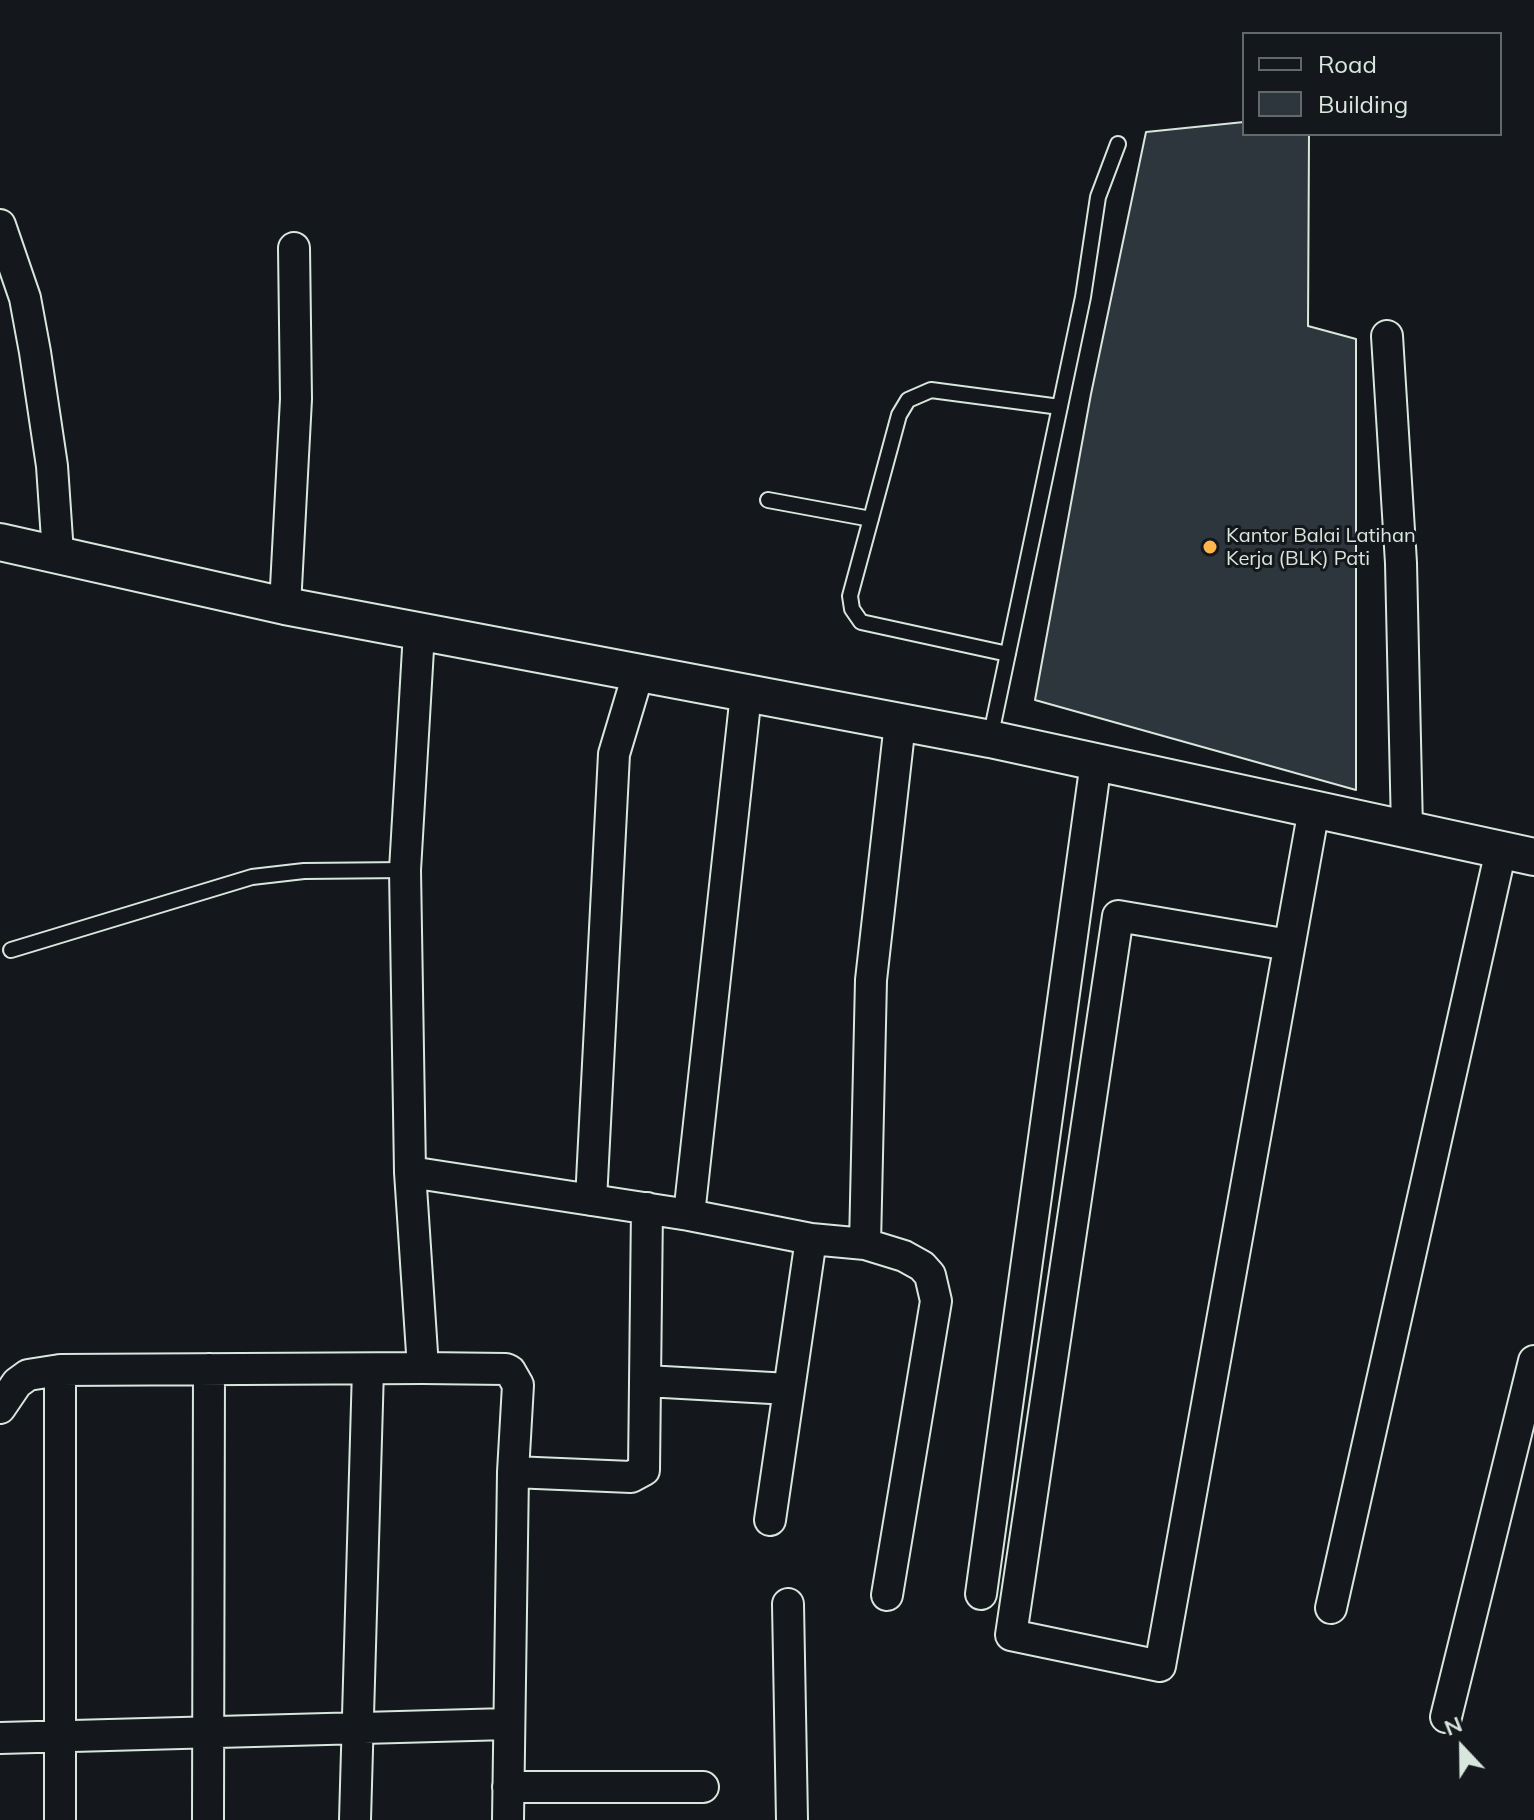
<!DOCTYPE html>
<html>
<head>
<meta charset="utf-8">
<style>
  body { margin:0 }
  #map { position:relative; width:1534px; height:1820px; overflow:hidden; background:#14181c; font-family:Mulish,sans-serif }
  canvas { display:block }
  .legend { position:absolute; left:1242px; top:32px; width:260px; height:104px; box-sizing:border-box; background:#14181c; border:2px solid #626a69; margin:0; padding:10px 14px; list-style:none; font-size:24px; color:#d8e6dc }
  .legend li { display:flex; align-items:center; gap:16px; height:40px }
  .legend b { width:40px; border:2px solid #626a69 }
  .north { position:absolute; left:1422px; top:1708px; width:80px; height:80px; -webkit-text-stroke:6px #14181c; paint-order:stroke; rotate:338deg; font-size:22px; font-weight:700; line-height:32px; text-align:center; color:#d8e6dc }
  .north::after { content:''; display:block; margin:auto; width:28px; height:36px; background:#d8e6dc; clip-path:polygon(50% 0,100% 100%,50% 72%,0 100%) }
</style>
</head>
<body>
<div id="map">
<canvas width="1534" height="1820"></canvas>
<ul class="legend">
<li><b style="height:10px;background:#14181c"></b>Road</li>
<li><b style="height:22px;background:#2c363c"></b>Building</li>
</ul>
<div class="north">N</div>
</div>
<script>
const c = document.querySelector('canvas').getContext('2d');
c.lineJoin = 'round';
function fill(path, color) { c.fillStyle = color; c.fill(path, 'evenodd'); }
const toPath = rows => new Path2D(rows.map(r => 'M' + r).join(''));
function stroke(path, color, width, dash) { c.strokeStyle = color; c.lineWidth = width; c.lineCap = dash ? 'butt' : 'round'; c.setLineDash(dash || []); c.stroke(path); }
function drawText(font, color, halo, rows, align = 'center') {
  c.font = font + ' Mulish,sans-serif'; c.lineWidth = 6; c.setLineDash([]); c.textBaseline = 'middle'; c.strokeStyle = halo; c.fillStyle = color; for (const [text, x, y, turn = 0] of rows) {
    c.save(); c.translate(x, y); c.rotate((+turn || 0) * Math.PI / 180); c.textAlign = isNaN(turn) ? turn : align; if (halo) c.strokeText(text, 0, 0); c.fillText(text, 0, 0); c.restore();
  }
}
const building = toPath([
  [1244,122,1244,134,1309,134,1308,326,1356,339,1356,790,1035,700,1091,394,1146,132,1244,122]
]);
const service = toPath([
  [768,500,871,519],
  [1008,654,861,622,852,609,850,596,899,415,908,400,931,390,1060,407],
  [990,739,1083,297,1098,197,1118,144],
  [11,950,252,877,304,871,405,870]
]);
const minor = toPath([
  [0,225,25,298,35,352,52,466,58,554],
  [1387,336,1401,563,1407,829],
  [285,606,296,399,294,248],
  [419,632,405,870,410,1172,423,1368],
  [1289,945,1118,916,1011,1635,1160,1666,1314,809],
  [410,1172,689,1215,811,1239,865,1244,871,980,900,723],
  [591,1200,614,754,638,674],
  [689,1215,746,694],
  [865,1244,904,1256,922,1266,930,1275,936,1301,887,1595],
  [646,1381,789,1389],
  [0,1408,17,1383,28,1375,60,1370,423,1368,506,1369,510,1371,518,1385,513,1472,508,1820],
  [513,1472,631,1477,644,1470,647,1208],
  [770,1520,811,1239],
  [981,1594,1096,762],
  [788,1604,792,1820],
  [1331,1608,1501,850],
  [1446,1717,1534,1361],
  [0,1738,508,1724],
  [508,1787,703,1787],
  [60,1820,60,1370],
  [208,1820,209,1369],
  [355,1820,368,1369]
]);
const tertiary = toPath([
  [0,542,285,606,990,739,1534,857]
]);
const markers = [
  [1210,547,8,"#ffb74d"]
];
const poiNames = [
  ["Kantor Balai Latihan",1226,536],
  ["Kerja (BLK) Pati",1226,559]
];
fill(building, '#2c363c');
stroke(building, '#d8e6dc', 2);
stroke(service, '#d8e6dc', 18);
stroke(minor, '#d8e6dc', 34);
stroke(tertiary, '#d8e6dc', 40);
stroke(service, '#14181c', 14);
stroke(minor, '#14181c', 30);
stroke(tertiary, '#14181c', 36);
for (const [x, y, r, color] of markers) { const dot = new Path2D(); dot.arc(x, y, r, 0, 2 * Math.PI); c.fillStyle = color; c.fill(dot); stroke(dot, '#14181c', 3); }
drawText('20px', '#d8e6dc', '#14181c', poiNames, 'left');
</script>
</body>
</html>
